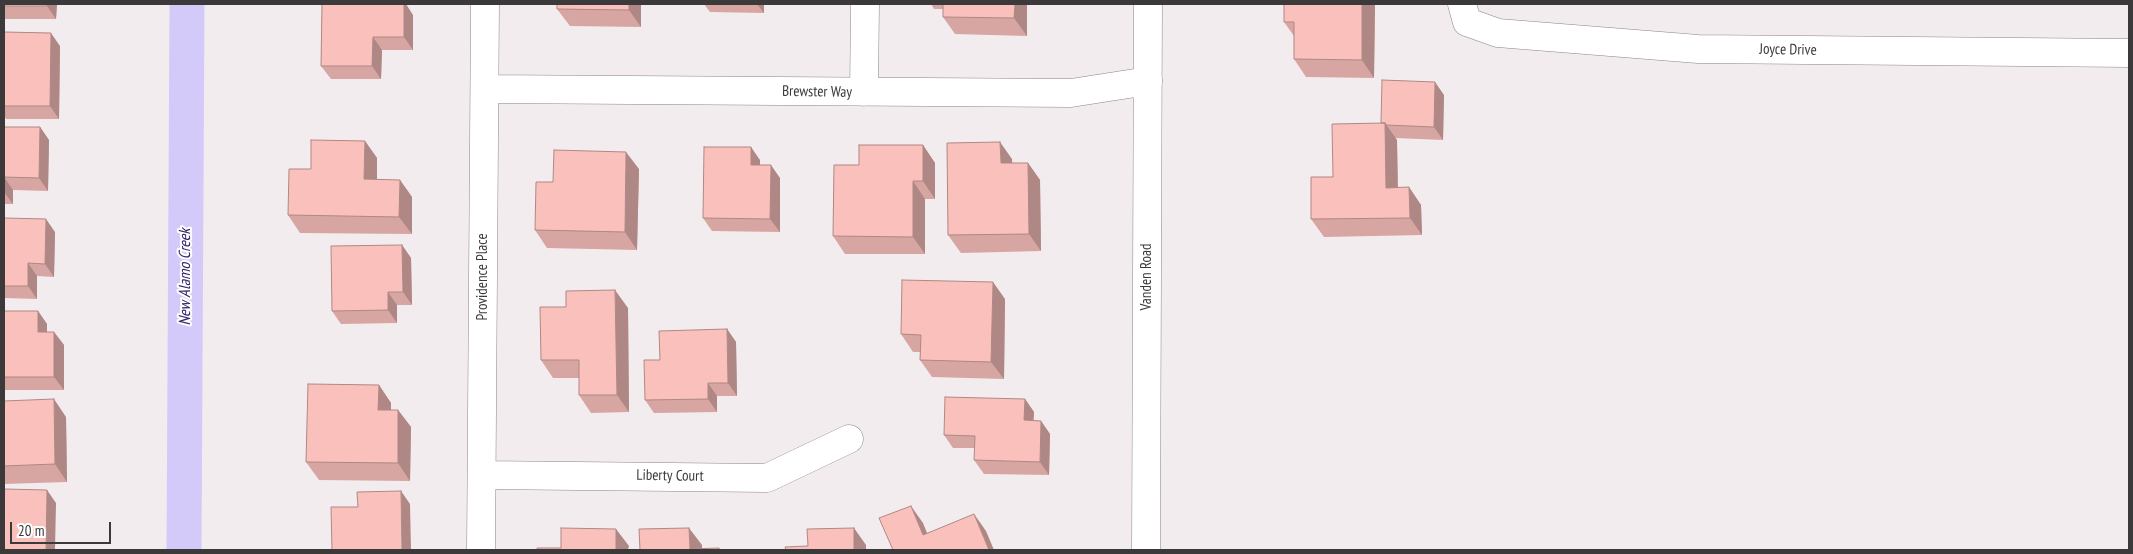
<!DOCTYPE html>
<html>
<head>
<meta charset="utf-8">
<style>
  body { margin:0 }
  #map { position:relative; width:2133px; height:554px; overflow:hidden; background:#f3ecef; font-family:"PT Sans Narrow",sans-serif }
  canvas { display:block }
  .frame { position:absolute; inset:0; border:5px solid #3c393a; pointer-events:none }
  .scale { position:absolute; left:10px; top:522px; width:101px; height:22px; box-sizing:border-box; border:2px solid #3c393a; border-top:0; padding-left:6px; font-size:15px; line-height:18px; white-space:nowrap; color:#3c393a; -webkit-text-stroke:4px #fff; paint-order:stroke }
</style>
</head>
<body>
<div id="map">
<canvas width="2133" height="554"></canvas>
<div class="frame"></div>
<div class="scale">20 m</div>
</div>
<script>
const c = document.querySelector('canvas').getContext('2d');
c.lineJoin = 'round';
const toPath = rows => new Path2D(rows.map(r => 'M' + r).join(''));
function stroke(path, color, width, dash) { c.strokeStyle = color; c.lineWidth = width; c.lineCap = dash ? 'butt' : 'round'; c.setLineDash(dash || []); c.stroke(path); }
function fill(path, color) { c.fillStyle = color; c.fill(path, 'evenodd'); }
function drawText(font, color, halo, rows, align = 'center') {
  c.font = font + ' "PT Sans Narrow",sans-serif'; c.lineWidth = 4; c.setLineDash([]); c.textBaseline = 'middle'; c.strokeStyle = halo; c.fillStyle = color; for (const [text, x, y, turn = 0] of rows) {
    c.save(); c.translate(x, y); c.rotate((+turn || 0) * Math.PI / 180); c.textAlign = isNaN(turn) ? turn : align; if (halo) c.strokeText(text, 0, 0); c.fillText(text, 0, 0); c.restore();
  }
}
const canal = toPath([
  [184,550,187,4]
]);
const minor = toPath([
  [1462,4,1467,22,1498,33,1698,49,2129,53],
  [485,89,1071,93,1148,81],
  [864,92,865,4],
  [482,475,767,478,849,439],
  [481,550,485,4]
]);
const tertiary = toPath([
  [1146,550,1148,4]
]);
const wall = toPath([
  [4,4,57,4,56,19,4,19],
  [322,4,413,15,413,50,382,50,381,79,331,79,321,66],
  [557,4,641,4,641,27,570,26,557,9],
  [704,4,764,4,764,13,710,12],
  [931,4,1027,4,1027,36,955,34,943,17,943,9,934,9],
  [1375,4,1374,78,1306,77,1294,59,1294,36,1284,22],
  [4,32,60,46,59,119,6,119,4,115],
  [1444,95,1443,140,1395,138,1397,140,1398,188,1409,187,1421,205,1422,235,1324,237,1311,219,1333,177,1381,123],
  [4,127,40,127,49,140,48,191,13,190,13,204,4,204],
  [365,141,377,158,377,180,400,180,412,197,412,234,300,233,288,215,311,169],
  [923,145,935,163,935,199,925,199,925,254,845,254,833,236,859,165],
  [1012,159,1012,163,1028,163,1040,180,1041,251,961,253,948,235],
  [760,160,760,165,780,178,780,232,712,231,703,218],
  [639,169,637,250,547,248,535,230,553,182],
  [4,218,55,232,54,277,37,276,37,299,4,298],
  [402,245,411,258,412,305,397,305,397,323,341,324,332,311],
  [1005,299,1004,379,932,377,920,360,920,352,913,352,901,334],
  [566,307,628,308,629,412,591,413,579,395,579,378,553,378,541,360],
  [4,311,38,311,47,324,47,332,54,332,64,345,64,390,4,390],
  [727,329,736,342,737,396,717,396,717,412,654,413,645,400,660,360],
  [379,385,391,403,391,410,398,410,411,427,410,481,319,480,306,462],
  [1025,399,1034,412,1033,420,1041,421,1050,434,1049,475,984,474,974,460,975,448,953,448,944,435],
  [4,401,66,417,67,482,4,484]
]);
const shadedWall = toPath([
  [47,4,57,4,56,19,47,6],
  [404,4,406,4,413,15,413,50,404,37],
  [629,4,641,4,641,27,629,10],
  [757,4,764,4,764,13],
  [1015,4,1027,4,1027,36,1014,18],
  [1362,4,1375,4,1374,78,1362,60],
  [51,33,60,46,59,119,50,106],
  [373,37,382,50,381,79,372,66],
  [1435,82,1444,95,1443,140,1434,127],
  [1385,123,1397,140,1398,205,1386,188],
  [40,127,49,140,48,191,39,178],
  [365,141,377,158,377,197,364,179],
  [1000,142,1012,159,1013,181,1001,163],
  [923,145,935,163,935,199,923,181],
  [751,147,760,160,760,178,751,165],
  [626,152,639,169,637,250,625,232],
  [1028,163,1040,180,1041,251,1029,234],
  [771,165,780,178,780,232,770,219],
  [4,177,13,190,13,204,4,192],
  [400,180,412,197,412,234,399,217],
  [913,181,925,199,925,254,913,237],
  [1409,187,1421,205,1422,235,1410,218],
  [46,219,55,232,54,277,45,264],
  [402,245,411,258,412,305,403,292],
  [28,263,37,276,37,299,28,286],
  [993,282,1005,299,1004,379,991,362],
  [615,290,628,308,629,412,617,395],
  [388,292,397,305,397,323,388,310],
  [38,311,47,324,47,345,38,332],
  [727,329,736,342,737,396,728,383],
  [54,332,64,345,64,390,54,377],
  [708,383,717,396,717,412,708,399],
  [379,385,391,403,391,427,378,410],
  [54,399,66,417,67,482,55,464],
  [1025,399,1034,412,1033,433,1024,420],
  [398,410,411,427,410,481,398,463],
  [1041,421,1050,434,1049,475,1040,462],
  [47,490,56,503,55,550,46,550],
  [401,491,410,504,411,550,402,550],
  [911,506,923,523,934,550,923,535],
  [974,514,986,531,994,550,989,550],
  [689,528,702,545,702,550,690,549],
  [854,528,866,545,866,550,854,550],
  [616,529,629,546,628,550,616,550]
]);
const building = toPath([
  [4,4,47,4,47,6,4,6,4,4],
  [322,4,404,4,404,37,373,37,372,66,321,66,322,4],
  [557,4,629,4,629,10,557,9,557,4],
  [943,4,1015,4,1014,18,943,17,943,4],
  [1284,4,1362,4,1362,60,1294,59,1294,22,1284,22,1284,4],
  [4,32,51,33,50,106,4,106,4,32],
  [1382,80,1435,82,1434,127,1386,125,1385,123,1381,123,1382,80],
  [1385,123,1386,188,1409,187,1410,218,1311,219,1311,177,1333,177,1332,124,1385,123],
  [4,127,40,127,39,178,4,177,4,182,4,127],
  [311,140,365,141,364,179,400,180,399,217,288,215,289,169,311,169,311,140],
  [1000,142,1001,163,1028,163,1029,234,948,235,947,143,1000,142],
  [859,145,923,145,923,181,913,181,913,237,833,236,834,165,859,165,859,145],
  [704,147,751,147,751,165,771,165,770,219,703,218,704,147],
  [554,150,626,152,625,232,535,230,536,182,553,182,554,150],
  [4,218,46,219,45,264,28,263,28,286,4,286,4,218],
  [402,245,403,292,388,292,388,310,332,311,331,246,402,245],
  [902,280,993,282,991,362,920,360,921,335,901,334,902,280],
  [615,290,617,395,579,395,579,360,541,360,540,307,566,307,566,291,615,290],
  [4,311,38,311,38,332,54,332,54,377,4,377,4,311],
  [727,329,728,383,708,383,708,399,645,400,644,360,660,360,659,331,727,329],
  [308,384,379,385,378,410,398,410,398,463,306,462,308,384],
  [945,397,1025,399,1024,420,1041,421,1040,462,974,460,975,436,944,435,945,397],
  [54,399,55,464,4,466,4,401,54,399],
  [4,489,47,490,46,550,4,550,4,489],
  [401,491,402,550,332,550,331,507,358,507,357,492,401,491],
  [911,506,923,535,974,514,989,550,893,550,879,518,911,506],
  [561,528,616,529,616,550,537,550,537,548,561,548,561,528],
  [689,528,690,549,719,548,720,550,640,550,639,529,689,528],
  [854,528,854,550,786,550,785,547,808,546,807,529,854,528]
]);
const streetNames = [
  ["Joyce Drive",1788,50,1],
  ["Brewster Way",817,92,1],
  ["Providence Place",483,277,-90],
  ["Vanden Road",1147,277,-90],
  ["Liberty Court",670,476,1]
];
const waterNames = [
  ["New Alamo Creek",185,277,-90]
];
stroke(canal, '#d3caf9', 35);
stroke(minor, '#8c8587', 29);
stroke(tertiary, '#8c8587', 29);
stroke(minor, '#fff', 28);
stroke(tertiary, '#fff', 28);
fill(wall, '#d7a6a2');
fill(shadedWall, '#af8784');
fill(building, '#fac1bc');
stroke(building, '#af8784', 1);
drawText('15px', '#3c393a', '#fff', streetNames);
drawText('italic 16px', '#3a2568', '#fff', waterNames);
</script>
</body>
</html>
